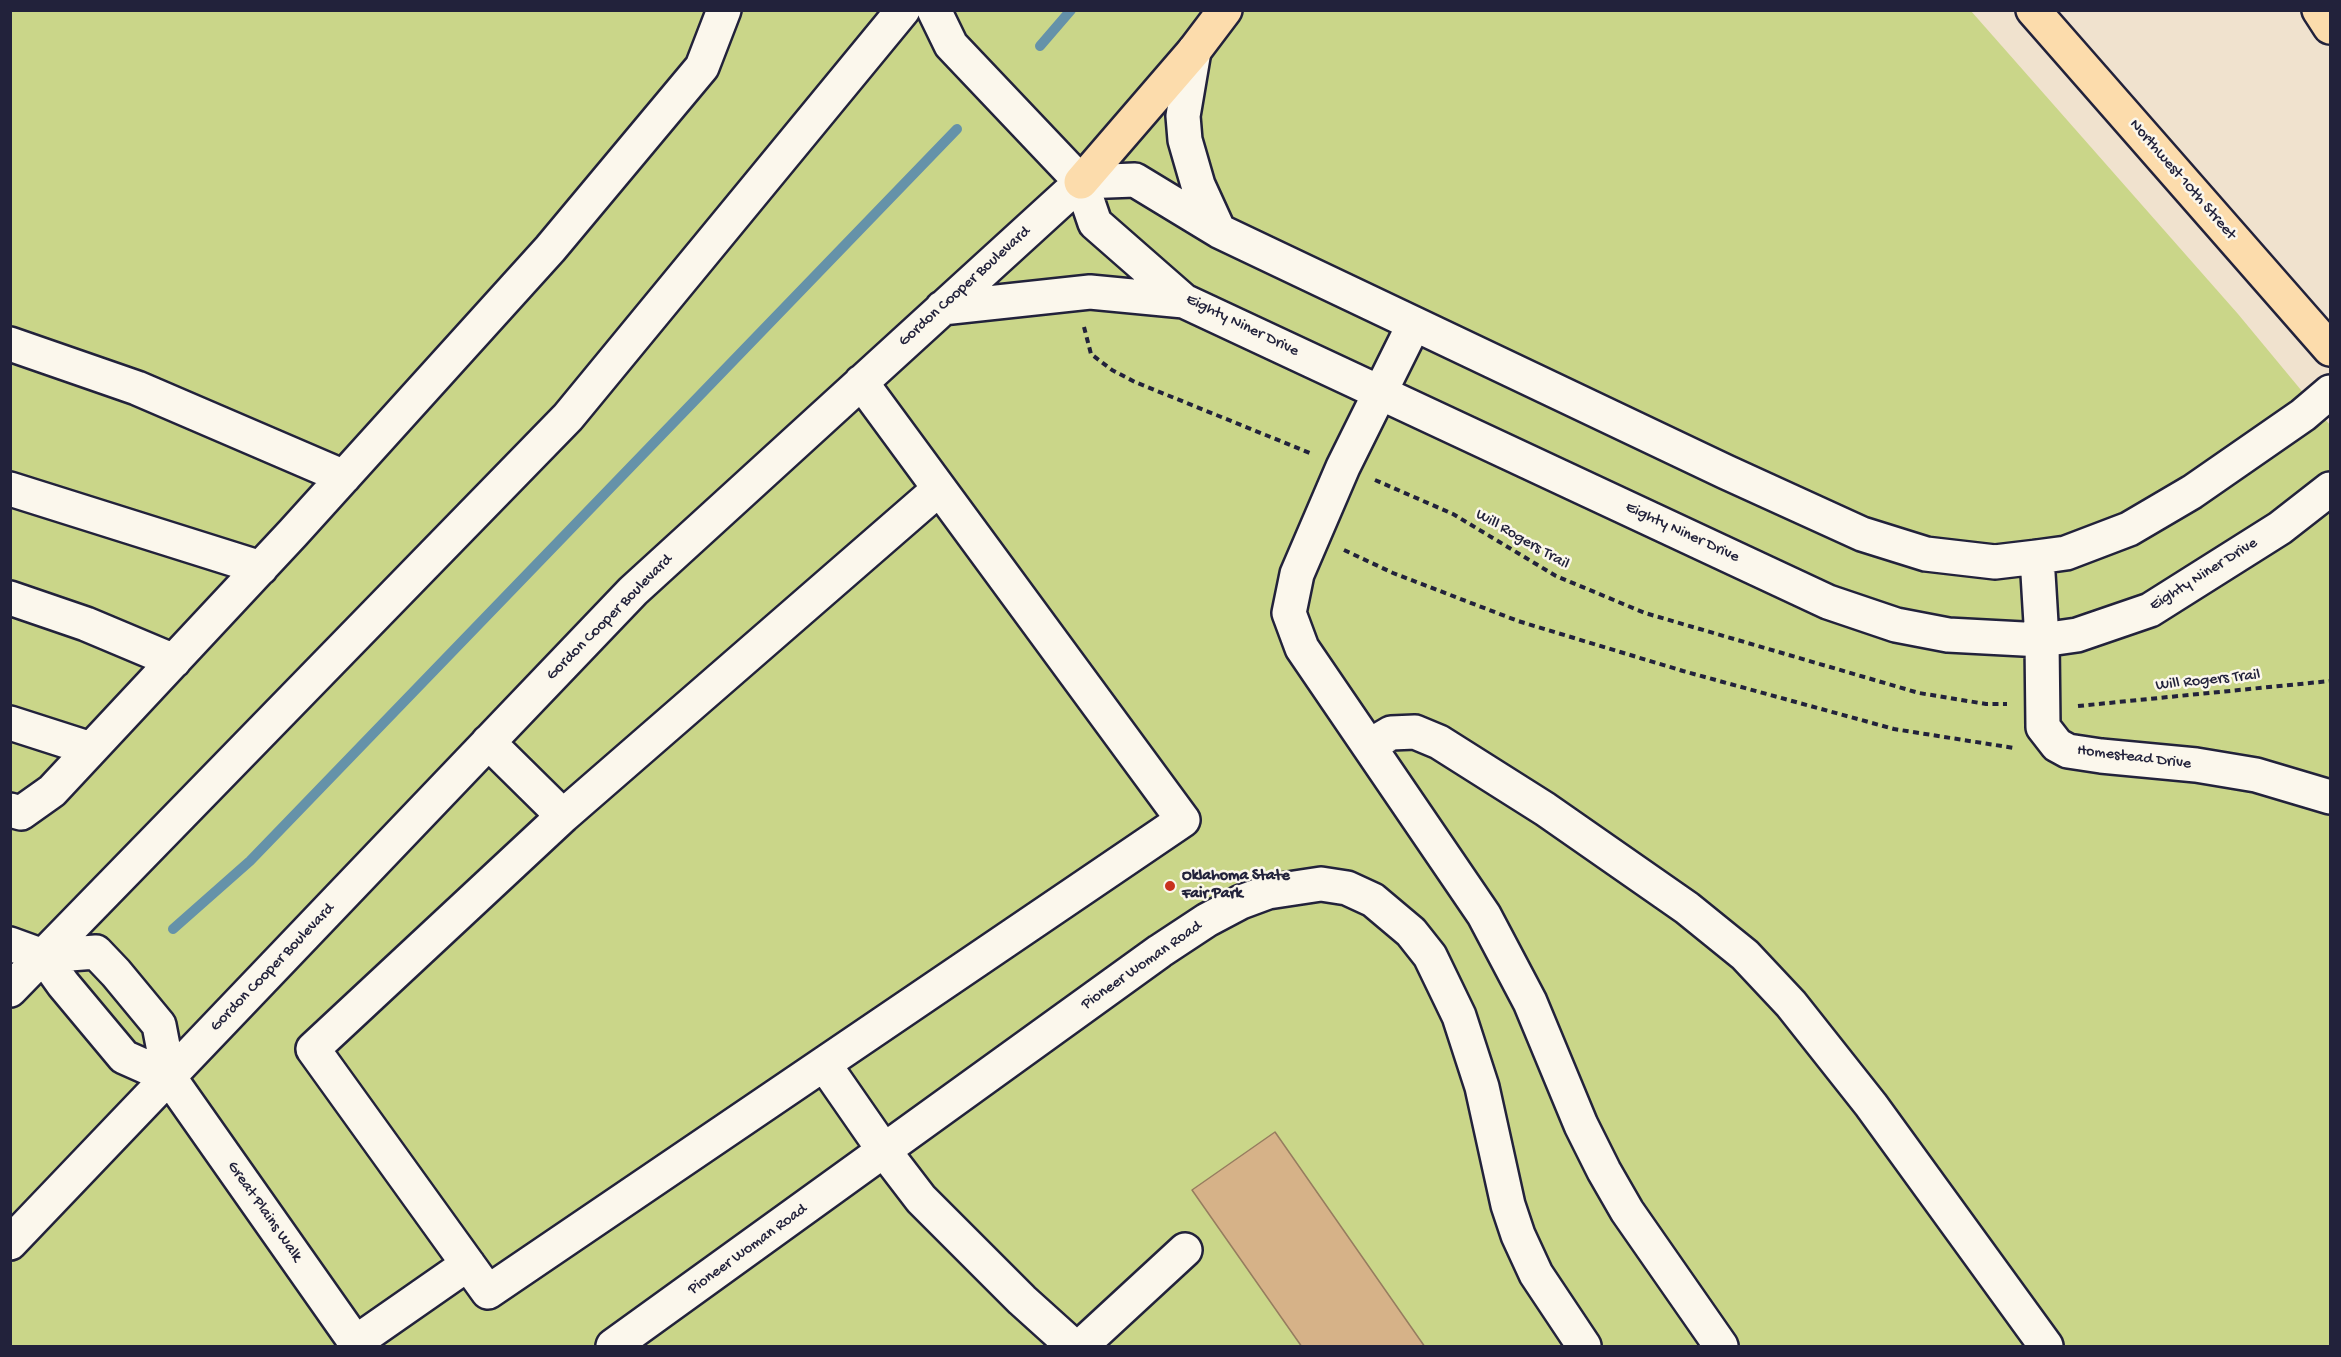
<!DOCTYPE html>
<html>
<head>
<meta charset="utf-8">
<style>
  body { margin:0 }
  #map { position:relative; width:2341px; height:1357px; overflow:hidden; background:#f0e2ce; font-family:"Gochi Hand",sans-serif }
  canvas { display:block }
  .frame { position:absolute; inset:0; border:12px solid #22223b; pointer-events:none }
</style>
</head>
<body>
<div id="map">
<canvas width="2341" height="1357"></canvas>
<div class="frame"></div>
</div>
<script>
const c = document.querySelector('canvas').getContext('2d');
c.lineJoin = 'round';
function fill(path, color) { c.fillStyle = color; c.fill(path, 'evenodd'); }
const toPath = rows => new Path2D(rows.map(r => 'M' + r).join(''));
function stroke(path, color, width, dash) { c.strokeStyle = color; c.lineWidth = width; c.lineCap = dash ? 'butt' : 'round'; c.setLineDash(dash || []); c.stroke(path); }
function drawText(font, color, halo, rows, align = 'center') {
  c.font = font + ' "Gochi Hand",sans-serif'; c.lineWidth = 5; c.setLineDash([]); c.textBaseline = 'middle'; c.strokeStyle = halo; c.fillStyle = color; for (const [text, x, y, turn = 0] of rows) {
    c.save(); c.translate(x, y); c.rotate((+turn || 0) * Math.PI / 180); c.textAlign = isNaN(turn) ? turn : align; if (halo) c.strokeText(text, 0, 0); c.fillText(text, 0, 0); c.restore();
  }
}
const green = toPath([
  [10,11,1971,11,2238,314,2330,425,2330,1346,11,1346]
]);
const stream = toPath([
  [1040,46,1071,10],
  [173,929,250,861,957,129]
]);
const building = toPath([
  [1275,1132,1425,1347,1302,1347,1192,1190,1275,1132]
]);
const path = toPath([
  [1084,327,1091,354,1112,370,1135,382,1310,453],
  [1375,480,1453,514,1556,576,1645,613,1919,693,1986,704,2007,704],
  [1344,550,1393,573,1518,621,1683,671,1894,729,2014,748],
  [2078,706,2330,681]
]);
const minor = toPath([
  [934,10,951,45,1081,182,1095,223,1184,301,1828,602,1896,625,1948,635,2042,640,2077,635,2150,610,2280,528,2330,489],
  [1194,51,1183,116,1185,140,1198,185,1219,231],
  [1081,182,1135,180,1219,231,1726,472,1862,534,1926,554,1995,562,2037,557,2066,553,2129,529,2192,492,2303,415,2330,392],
  [942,308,1090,292,1184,301],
  [1414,324,1343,467,1297,574,1289,613,1302,648,1484,915,1530,1002,1581,1125,1604,1171,1627,1211,1721,1346],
  [10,344,137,388,344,477],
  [10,489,261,568],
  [2037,557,2042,640,2043,727,2057,745,2068,751,2101,756,2196,765,2256,775,2330,797],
  [10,598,86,624,174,661],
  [10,723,91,749],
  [488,742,563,816,313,1049,488,1292,1183,820,861,382],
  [1369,746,1391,733,1415,732,1439,742,1545,809,1687,908,1745,955,1791,1004,1871,1105,2046,1346],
  [10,810,21,813,52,791,293,533,550,249,702,67,724,10],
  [563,816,939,489],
  [10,944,43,956,96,952,116,973,159,1025,169,1077,358,1346],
  [43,956,63,984,124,1057,169,1077],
  [10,990,568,417,903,10],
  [824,1064,885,1152,921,1199,1022,1300,1073,1346],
  [10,1243,633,591,1081,182],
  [356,1342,468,1264],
  [613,1346,1160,951,1207,920,1241,902,1268,892,1321,884,1347,888,1373,900,1411,932,1430,956,1459,1016,1482,1087,1508,1205,1518,1235,1536,1274,1584,1346],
  [1081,1346,1185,1250]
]);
const major = toPath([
  [2033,10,2330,349],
  [2319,10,2330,27],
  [1081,182,1194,51,1225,10]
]);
const markers = [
  [1170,886,6,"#c8321e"]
];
const streetNames = [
  ["Northwest 10th Street",2182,180,49],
  ["Gordon Cooper Boulevard",965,287,-42],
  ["Eighty Niner Drive",1242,326,26],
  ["Eighty Niner Drive",1682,533,25],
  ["Will Rogers Trail",1522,540,30],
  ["Eighty Niner Drive",2204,575,-32],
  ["Gordon Cooper Boulevard",610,618,-45],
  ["Will Rogers Trail",2208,681,-6],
  ["Homestead Drive",2134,758,7],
  ["Pioneer Woman Road",1142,966,-35],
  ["Gordon Cooper Boulevard",273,968,-46],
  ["Great Plains Walk",264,1212,55],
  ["Pioneer Woman Road",748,1250,-36]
];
const poiNames = [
  ["Oklahoma State",1182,877],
  ["Fair Park",1182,895]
];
fill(green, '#cad689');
stroke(stream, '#6592a9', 10);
fill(building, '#d6b288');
stroke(building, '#967d5f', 1.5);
stroke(minor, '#22223b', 38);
stroke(major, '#22223b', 38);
stroke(path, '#22223b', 4, [6, 4.5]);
stroke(minor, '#fbf7ec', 33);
stroke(major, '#fcdcac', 33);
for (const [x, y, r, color] of markers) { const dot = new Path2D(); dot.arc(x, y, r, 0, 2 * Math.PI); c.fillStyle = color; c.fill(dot); stroke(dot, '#fbf7ec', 2); }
drawText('16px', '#22223b', '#fbf7ec', streetNames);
drawText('bold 16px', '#22223b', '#fbf7ec', poiNames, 'left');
</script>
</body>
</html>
